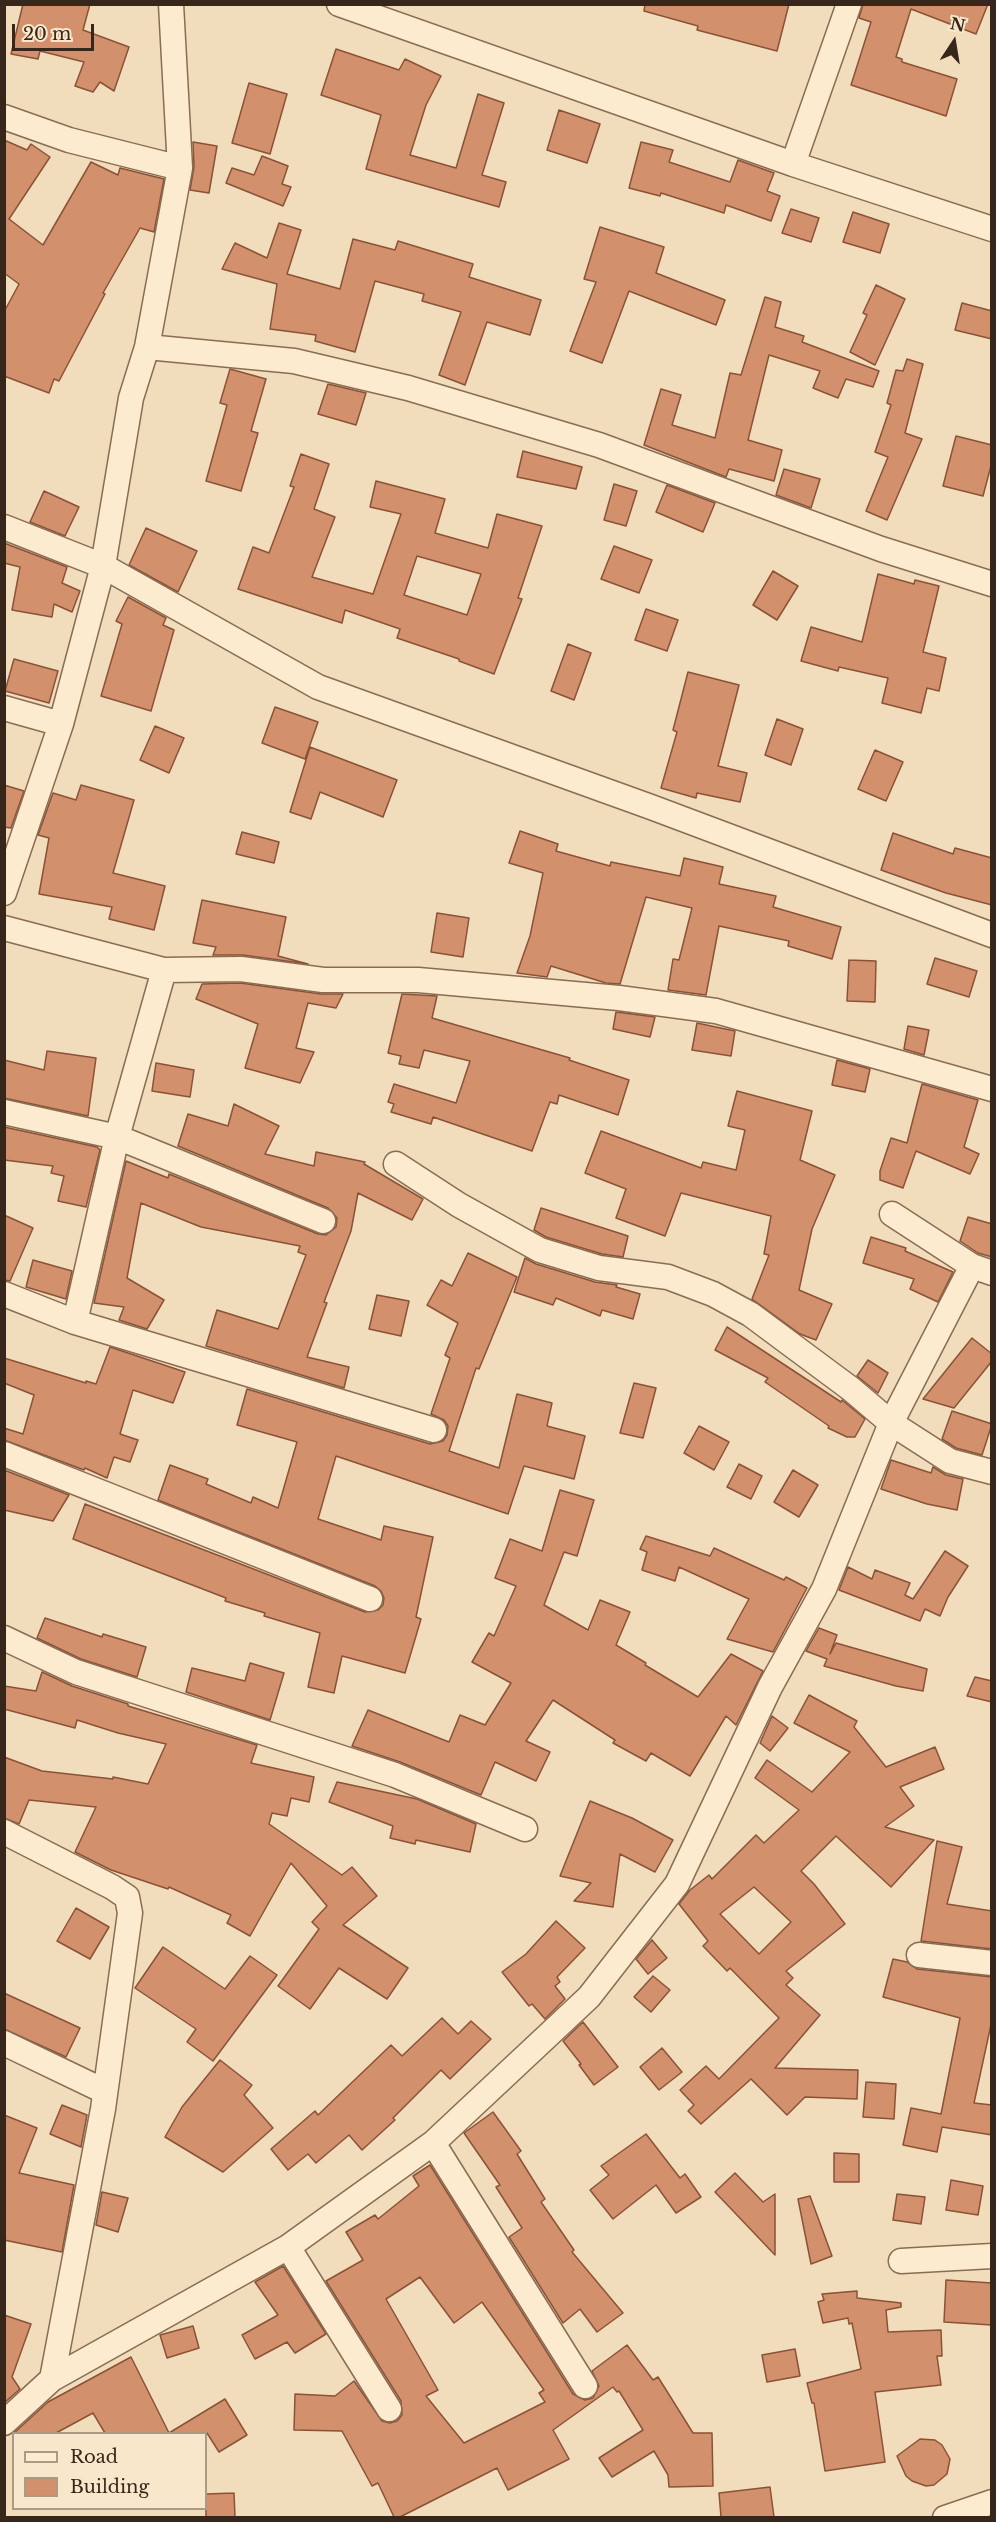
<!DOCTYPE html>
<html>
<head>
<meta charset="utf-8">
<style>
  body { margin:0 }
  #map { position:relative; width:996px; height:2522px; overflow:hidden; background:#f1ddbb; font-family:"Libre Baskerville",serif }
  canvas { display:block }
  .frame { position:absolute; inset:0; border:6px solid #37261a; pointer-events:none }
  .legend { position:absolute; left:12px; top:2432px; width:195px; height:78px; box-sizing:border-box; background:#f8e7cb; border:2px solid #ab9a84; margin:0; padding:8px 10px; list-style:none; font-size:18px; color:#37261a }
  .legend li { display:flex; align-items:center; gap:12px; height:30px }
  .legend b { width:30px; border:2px solid #ab9a84 }
  .north { position:absolute; left:924px; top:12px; width:60px; height:60px; -webkit-text-stroke:4px #f8e7cb; paint-order:stroke; rotate:12deg; font-size:16px; font-weight:700; line-height:24px; text-align:center; color:#37261a }
  .north::after { content:''; display:block; margin:auto; width:21px; height:27px; background:#37261a; clip-path:polygon(50% 0,100% 100%,50% 72%,0 100%) }
  .scale { position:absolute; left:12px; top:24px; width:82px; height:27px; box-sizing:border-box; border:3px solid #37261a; border-top:0; padding-left:8px; font-size:18px; line-height:21px; white-space:nowrap; color:#37261a; -webkit-text-stroke:4px #f8e7cb; paint-order:stroke }
</style>
</head>
<body>
<div id="map">
<canvas width="996" height="2522"></canvas>
<div class="frame"></div>
<ul class="legend">
<li><b style="height:8px;background:#fcebce"></b>Road</li>
<li><b style="height:16px;background:#d3906d"></b>Building</li>
</ul>
<div class="north">N</div>
<div class="scale">20 m</div>
</div>
<script>
const c = document.querySelector('canvas').getContext('2d');
c.lineJoin = 'round';
function fill(path, color) { c.fillStyle = color; c.fill(path, 'evenodd'); }
const toPath = rows => new Path2D(rows.map(r => 'M' + r).join(''));
function stroke(path, color, width, dash) { c.strokeStyle = color; c.lineWidth = width; c.lineCap = dash ? 'butt' : 'round'; c.setLineDash(dash || []); c.stroke(path); }
const building = toPath([
  [23,4,90,4,83,30,129,47,114,91,100,82,93,92,75,86,84,62,40,51,38,59,11,54,23,4],
  [645,4,789,4,777,51,697,30,698,26,644,11,645,4],
  [863,4,988,4,976,34,911,9,896,57,902,59,902,62,957,79,946,116,851,85,871,22,859,18,863,4],
  [336,49,399,70,405,59,441,76,426,105,410,155,456,168,478,94,504,103,482,175,506,182,499,207,366,169,381,115,321,95,336,49],
  [249,83,287,94,270,154,232,143,249,83],
  [559,110,600,124,587,163,547,150,559,110],
  [4,140,27,150,31,144,50,157,9,219,43,245,91,162,118,175,120,168,164,179,154,232,140,228,103,293,105,294,59,381,54,379,49,393,4,376,4,312,19,284,4,273,4,140],
  [193,142,217,146,209,193,190,190,194,167,193,142],
  [641,142,673,150,669,162,730,182,738,160,774,173,767,191,780,196,771,221,726,205,724,213,661,193,660,196,629,188,641,142],
  [262,156,288,166,282,184,291,187,283,206,226,183,232,168,254,175,262,156],
  [791,209,819,218,811,242,782,233,791,209],
  [853,212,889,224,880,253,843,242,853,212],
  [279,223,301,230,287,274,340,289,353,239,395,250,398,241,473,264,469,277,541,300,530,335,487,322,465,385,439,375,461,312,422,301,424,294,375,281,355,352,315,341,316,335,270,329,277,284,222,269,235,243,267,258,279,223],
  [600,227,664,247,656,273,725,300,716,325,629,291,602,363,570,351,596,282,584,279,600,227],
  [876,285,905,299,875,365,850,352,867,315,863,313,876,285],
  [765,297,781,302,775,327,804,336,802,342,879,371,873,387,846,379,838,398,813,388,820,371,769,355,748,440,782,450,774,481,729,469,726,477,644,445,661,389,681,395,672,425,715,438,730,373,741,375,765,297],
  [962,303,992,311,992,339,955,330,962,303],
  [907,359,923,364,905,433,922,439,887,520,866,511,888,457,875,452,891,405,887,403,896,370,903,371,907,359],
  [230,369,266,379,251,431,258,433,241,491,206,481,227,405,220,403,230,369],
  [328,384,366,393,356,425,318,414,328,384],
  [956,436,992,445,992,462,983,496,943,486,956,436],
  [523,451,582,467,576,489,517,477,523,451],
  [301,454,329,464,314,509,335,517,312,577,373,594,401,514,370,507,376,481,445,499,435,533,488,548,497,514,542,526,518,598,522,599,494,674,459,661,459,659,397,638,400,629,345,610,342,623,238,589,253,547,269,553,294,487,290,486,301,454],
  [417,556,481,574,467,615,404,595,417,556],
  [784,469,820,479,811,508,776,495,784,469],
  [614,484,637,491,626,526,604,520,614,484],
  [667,485,715,503,703,532,656,512,667,485],
  [44,491,79,507,65,536,30,522,44,491],
  [146,528,197,551,178,592,129,565,146,528],
  [4,543,67,567,62,583,80,591,72,612,54,604,52,617,12,610,20,567,4,563,4,543],
  [614,546,652,560,639,593,601,579,614,546],
  [773,571,798,586,777,620,753,605,773,571],
  [878,574,914,584,915,580,939,586,923,652,946,658,939,691,927,688,921,713,882,703,888,678,839,667,838,671,801,661,811,627,862,642,878,574],
  [128,597,166,618,163,625,174,630,151,711,101,696,122,624,116,621,128,597],
  [646,609,678,620,667,651,635,640,646,609],
  [568,644,591,653,574,700,551,691,568,644],
  [14,659,58,671,49,703,5,691,14,659],
  [688,672,739,685,718,766,747,773,740,802,697,793,696,798,661,788,677,732,673,730,688,672],
  [275,707,318,722,305,759,262,743,275,707],
  [777,719,803,729,791,765,765,755,777,719],
  [155,726,184,738,169,773,140,760,155,726],
  [310,747,397,780,383,817,320,792,311,819,290,812,310,747],
  [875,750,903,762,886,801,858,789,875,750],
  [4,785,24,791,11,828,4,827,4,785],
  [81,785,134,800,113,873,165,886,154,930,109,919,112,907,39,894,49,838,38,835,53,793,76,800,81,785],
  [520,831,558,844,556,851,610,866,611,862,680,876,684,858,723,867,719,884,776,896,773,907,841,927,832,959,788,946,789,941,719,926,706,995,668,990,673,959,679,960,692,908,646,897,620,984,606,983,551,966,547,977,517,973,530,936,543,873,509,863,520,831],
  [242,832,279,842,274,863,236,854,242,832],
  [893,833,953,854,955,848,992,858,992,905,946,893,881,870,893,833],
  [202,900,286,917,278,956,308,964,243,955,213,955,216,947,193,943,202,900],
  [437,913,469,918,463,957,431,952,437,913],
  [935,958,977,971,969,997,927,984,935,958],
  [849,960,876,961,875,1002,847,1001,849,960],
  [240,983,321,994,343,994,336,1008,308,1003,296,1048,314,1052,300,1083,245,1068,258,1024,196,999,202,984,240,983],
  [402,994,437,996,432,1018,570,1058,569,1060,629,1080,618,1115,559,1095,557,1104,550,1102,532,1151,433,1117,431,1124,391,1112,394,1104,388,1102,394,1084,456,1103,470,1061,424,1050,419,1068,399,1064,401,1056,388,1053,402,994],
  [616,1012,655,1017,650,1037,613,1029,616,1012],
  [697,1023,735,1031,731,1056,692,1050,697,1023],
  [908,1026,929,1030,924,1055,904,1049,908,1026],
  [47,1051,96,1058,88,1116,4,1098,4,1060,44,1070,47,1051],
  [837,1060,870,1069,865,1092,832,1085,837,1060],
  [156,1063,194,1070,190,1097,152,1091,156,1063],
  [922,1084,978,1100,964,1147,979,1154,970,1174,916,1151,903,1188,880,1180,880,1171,891,1138,907,1143,922,1084],
  [737,1091,812,1111,800,1160,835,1175,812,1229,799,1290,832,1304,816,1340,800,1334,752,1299,769,1255,764,1254,771,1216,681,1193,665,1236,616,1218,626,1189,585,1173,601,1131,701,1168,703,1162,736,1170,745,1130,728,1126,737,1091],
  [234,1104,279,1126,265,1154,314,1166,316,1152,365,1162,364,1164,423,1199,412,1220,358,1193,351,1231,324,1302,327,1303,307,1357,349,1367,344,1388,206,1346,217,1310,278,1329,306,1255,298,1252,300,1246,201,1227,141,1203,127,1278,164,1300,147,1329,119,1320,124,1307,94,1303,126,1161,168,1178,169,1174,318,1234,326,1235,336,1227,337,1218,328,1208,178,1146,188,1114,228,1126,234,1104],
  [4,1127,97,1147,100,1150,86,1207,58,1201,64,1176,51,1173,53,1166,4,1160,4,1127],
  [541,1208,628,1236,623,1257,602,1254,546,1237,534,1230,541,1208],
  [4,1215,33,1228,10,1281,4,1280,4,1215],
  [968,1217,992,1224,992,1257,978,1253,960,1241,968,1217],
  [871,1237,906,1248,905,1251,953,1272,938,1302,910,1289,914,1279,863,1263,871,1237],
  [468,1253,517,1277,479,1369,476,1368,449,1451,499,1468,517,1394,552,1403,547,1426,585,1436,574,1479,524,1466,508,1514,336,1456,318,1519,381,1540,384,1526,433,1537,416,1617,421,1619,405,1673,342,1656,334,1693,308,1687,320,1633,264,1616,265,1613,225,1601,226,1598,73,1539,85,1504,365,1612,378,1610,383,1605,384,1598,381,1591,375,1586,158,1500,170,1465,208,1479,206,1484,251,1503,253,1497,278,1508,297,1442,237,1425,247,1389,430,1444,443,1441,447,1435,448,1426,444,1420,431,1414,450,1358,445,1355,458,1323,427,1305,441,1280,452,1286,468,1253],
  [525,1258,536,1264,595,1282,617,1285,616,1287,640,1294,633,1319,602,1310,600,1316,556,1298,553,1305,514,1292,525,1258],
  [33,1260,72,1271,66,1299,26,1287,33,1260],
  [377,1295,409,1301,401,1336,369,1329,377,1295],
  [727,1327,841,1402,842,1400,865,1419,855,1437,847,1437,828,1428,829,1426,765,1382,768,1378,715,1350,727,1327],
  [972,1338,992,1354,992,1361,954,1408,923,1399,972,1338],
  [110,1347,185,1372,173,1403,133,1390,120,1434,138,1440,130,1462,114,1457,107,1478,85,1468,84,1470,4,1440,4,1428,23,1434,34,1395,4,1383,4,1358,86,1383,86,1381,96,1384,110,1347],
  [868,1360,888,1373,878,1393,857,1376,868,1360],
  [634,1383,656,1388,643,1438,620,1433,634,1383],
  [952,1411,992,1424,982,1455,956,1448,942,1439,952,1411],
  [699,1426,729,1442,714,1470,684,1453,699,1426],
  [891,1460,931,1473,933,1467,946,1475,963,1479,957,1510,927,1504,881,1489,891,1460],
  [739,1464,762,1476,751,1499,727,1487,739,1464],
  [4,1470,69,1495,53,1521,4,1510,4,1470],
  [793,1470,818,1485,799,1517,774,1502,793,1470],
  [560,1490,594,1500,577,1556,564,1552,544,1605,588,1630,600,1600,630,1612,616,1645,646,1663,645,1665,698,1697,731,1654,763,1671,736,1725,726,1716,690,1776,651,1753,646,1761,613,1743,615,1740,553,1700,526,1741,550,1752,536,1781,495,1762,481,1795,400,1762,352,1746,368,1710,449,1742,460,1715,485,1725,511,1683,472,1662,489,1633,494,1636,516,1586,495,1578,510,1539,542,1551,560,1490],
  [646,1536,710,1556,714,1548,784,1580,786,1577,807,1588,773,1652,727,1639,749,1599,679,1567,675,1581,642,1570,647,1552,640,1549,646,1536],
  [945,1551,968,1566,948,1597,940,1616,925,1609,920,1621,839,1590,848,1567,872,1579,875,1570,910,1583,905,1595,913,1599,945,1551],
  [45,1618,102,1637,103,1634,146,1647,137,1677,81,1659,37,1638,45,1618],
  [819,1628,837,1635,830,1654,836,1643,927,1669,923,1691,896,1686,824,1666,827,1659,806,1651,819,1628],
  [250,1663,284,1673,270,1720,186,1692,192,1668,245,1681,250,1663],
  [42,1672,72,1686,128,1704,128,1706,257,1745,251,1763,314,1777,309,1802,291,1798,287,1816,272,1813,269,1824,342,1875,352,1867,377,1896,343,1925,408,1968,387,1999,339,1968,310,2009,278,1986,319,1929,312,1922,327,1906,291,1863,250,1936,227,1923,231,1915,169,1887,168,1889,111,1870,75,1852,96,1807,29,1800,19,1824,4,1818,4,1757,42,1771,113,1779,113,1777,148,1784,166,1744,118,1733,77,1720,75,1728,4,1709,4,1686,36,1691,42,1672],
  [975,1677,992,1681,992,1702,967,1696,975,1677],
  [809,1695,857,1721,854,1727,886,1767,935,1747,944,1769,900,1787,914,1806,885,1827,934,1840,891,1887,836,1836,801,1871,814,1884,845,1924,786,1971,793,1978,786,1985,820,2015,775,2068,858,2070,857,2099,805,2097,787,2115,751,2079,701,2124,688,2111,694,2105,680,2090,706,2066,719,2079,779,2018,730,1968,727,1971,703,1946,708,1941,679,1904,690,1890,709,1875,712,1879,756,1835,764,1843,799,1810,755,1778,767,1760,812,1792,850,1752,794,1723,809,1695],
  [754,1887,791,1922,759,1954,720,1914,754,1887],
  [772,1716,788,1728,770,1751,760,1743,772,1716],
  [337,1782,417,1799,476,1824,470,1852,416,1840,415,1844,390,1838,393,1826,329,1802,337,1782],
  [590,1801,632,1818,673,1840,655,1872,620,1854,613,1907,574,1901,591,1883,560,1876,590,1801],
  [937,1841,962,1847,947,1904,992,1911,992,1949,921,1941,937,1841],
  [76,1908,109,1927,90,1959,57,1941,76,1908],
  [556,1921,585,1948,557,1977,560,1982,555,1986,565,1999,545,2019,532,2004,529,2006,502,1972,526,1954,556,1921],
  [652,1940,667,1958,648,1974,636,1959,652,1940],
  [163,1947,225,1989,250,1956,277,1975,213,2061,187,2042,196,2029,135,1988,163,1947],
  [893,1959,907,1962,917,1969,992,1977,992,2020,974,2103,992,2105,992,2135,942,2127,937,2152,903,2145,911,2108,941,2114,960,2018,883,1997,893,1959],
  [653,1976,670,1990,651,2012,634,1997,653,1976],
  [4,1993,80,2028,66,2057,4,2029,4,1993],
  [442,2018,458,2034,471,2021,491,2039,450,2079,441,2070,393,2118,395,2120,362,2150,349,2135,316,2163,308,2154,288,2170,271,2149,315,2111,318,2115,391,2045,402,2056,442,2018],
  [583,2022,618,2067,594,2085,579,2065,581,2064,563,2041,583,2022],
  [662,2048,682,2072,659,2090,640,2067,662,2048],
  [220,2060,252,2085,244,2095,273,2128,223,2172,165,2137,182,2107,220,2060],
  [866,2082,896,2084,894,2119,863,2117,866,2082],
  [62,2105,87,2115,81,2147,50,2134,62,2105],
  [493,2112,521,2151,517,2154,545,2199,541,2202,574,2250,572,2252,623,2313,597,2332,580,2309,563,2323,509,2237,522,2228,496,2187,500,2185,464,2133,493,2112],
  [4,2115,37,2128,19,2173,74,2185,62,2252,4,2240,4,2115],
  [646,2134,680,2178,685,2174,701,2197,676,2213,656,2185,613,2219,590,2190,609,2175,601,2166,646,2134],
  [834,2153,859,2154,859,2182,834,2182,834,2153],
  [430,2165,573,2394,585,2400,593,2398,599,2386,592,2371,627,2345,653,2380,658,2377,693,2433,712,2433,713,2486,669,2487,668,2475,654,2451,612,2477,599,2458,643,2430,619,2391,617,2392,613,2387,553,2430,569,2459,508,2490,497,2468,400,2517,394,2517,378,2483,372,2486,342,2431,294,2430,295,2394,335,2396,354,2381,382,2421,390,2423,397,2421,402,2415,401,2401,326,2281,363,2260,346,2232,375,2215,378,2219,419,2186,413,2176,430,2165],
  [420,2277,454,2323,482,2302,544,2390,539,2393,545,2402,464,2443,426,2396,438,2390,386,2299,420,2277],
  [735,2173,763,2202,775,2194,775,2255,715,2192,735,2173],
  [951,2180,983,2186,978,2215,946,2210,951,2180],
  [102,2192,128,2198,118,2232,96,2225,102,2192],
  [897,2194,925,2197,921,2224,893,2220,897,2194],
  [810,2196,832,2256,811,2264,798,2199,810,2196],
  [283,2266,326,2334,295,2353,287,2342,255,2359,242,2335,278,2315,255,2282,283,2266],
  [946,2280,992,2283,992,2325,944,2322,946,2280],
  [857,2291,857,2298,901,2303,901,2307,886,2310,888,2332,941,2330,942,2356,937,2356,941,2385,875,2392,885,2462,825,2471,814,2403,812,2403,807,2383,861,2369,852,2323,849,2324,848,2318,823,2323,818,2302,824,2300,822,2294,857,2291],
  [4,2315,31,2324,12,2377,20,2389,4,2403,4,2315],
  [193,2326,199,2348,167,2358,160,2335,193,2326],
  [795,2349,800,2376,767,2382,762,2355,795,2349],
  [131,2357,169,2433,105,2433,93,2413,56,2433,14,2433,48,2402,131,2357],
  [225,2399,247,2435,219,2452,207,2433,169,2433,225,2399],
  [920,2439,935,2440,942,2445,950,2459,947,2474,934,2485,926,2486,912,2481,906,2476,897,2456,920,2439],
  [770,2487,774,2517,721,2517,719,2493,770,2487],
  [234,2493,235,2517,206,2517,206,2494,234,2493]
]);
const minor = toPath([
  [339,4,793,164,992,229],
  [4,117,69,140,180,168],
  [793,164,849,4],
  [147,347,294,361,408,388,599,445,881,549,992,584],
  [4,527,103,566,318,687,651,807,992,935],
  [4,708,61,724],
  [4,893,61,724,103,566,131,398,147,347,180,168,171,4],
  [4,928,164,970,241,969,323,980,418,980,619,998,716,1011,992,1089],
  [4,1112,117,1137,323,1221],
  [396,1164,459,1205,540,1250,599,1268,668,1277,713,1294,750,1314,851,1389,891,1423,950,1461,992,1472],
  [892,1214,972,1266,992,1273],
  [4,1294,75,1322,434,1430],
  [75,1322,117,1137,164,970],
  [4,1454,370,1599],
  [4,1638,76,1672,395,1775,525,1829],
  [4,1832,112,1887,127,1897,130,1913,103,2109,52,2379],
  [919,1955,992,1963],
  [4,2043,104,2091],
  [433,2143,589,1997,677,1884,770,1687,824,1589,891,1423,972,1266],
  [288,2247,389,2409],
  [901,2261,992,2256],
  [4,2423,52,2379,288,2247,433,2143,585,2386],
  [945,2518,992,2502]
]);
fill(building, '#d3906d');
stroke(building, '#8a5237', 1.5);
stroke(minor, '#896c53', 27);
stroke(minor, '#fcebce', 24);
</script>
</body>
</html>
